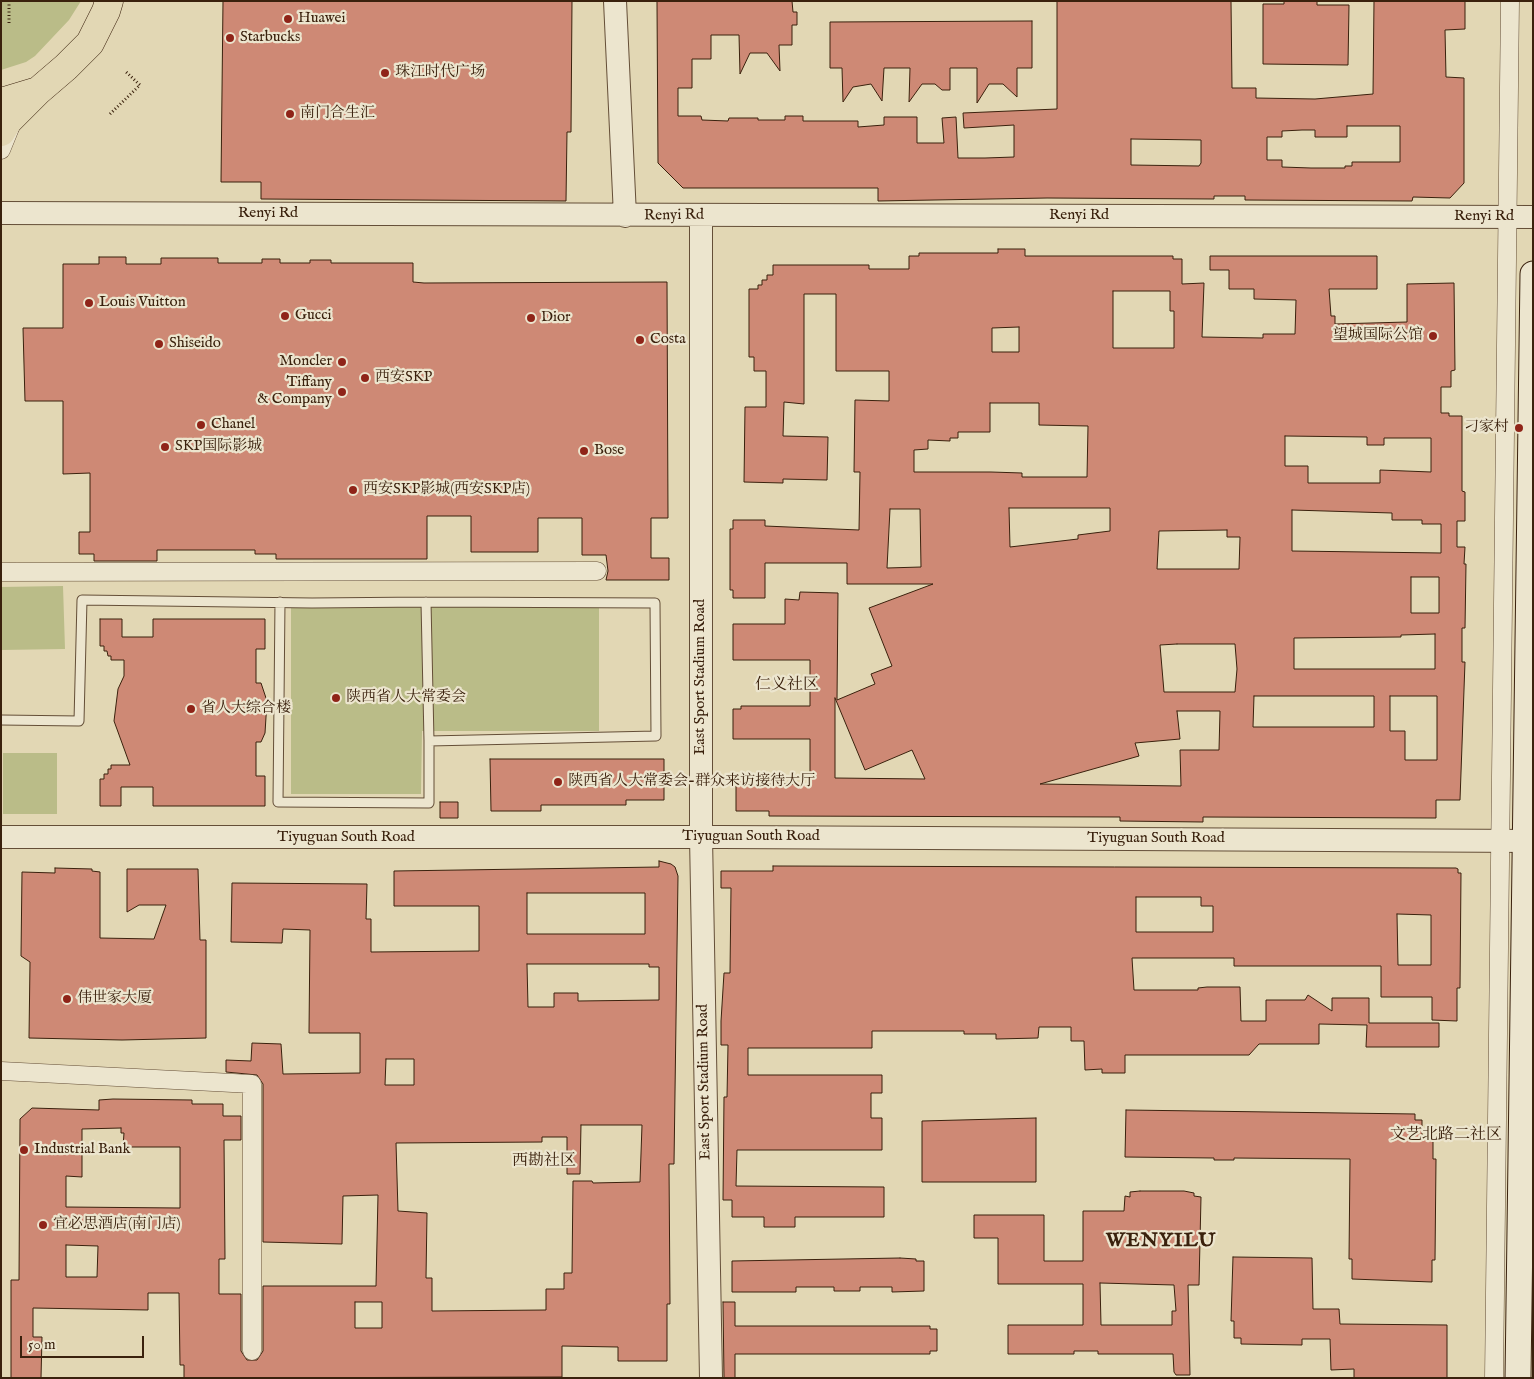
<!DOCTYPE html>
<html>
<head>
<meta charset="utf-8">
<style>
  body { margin:0 }
  #map { position:relative; width:1534px; height:1379px; overflow:hidden; background:#e2d7b4; font-family:"IM FELL English",serif }
  canvas { display:block }
  .frame { position:absolute; inset:0; border:2px solid #3a210d; pointer-events:none }
  .scale { position:absolute; left:20px; top:1336px; width:124px; height:22px; box-sizing:border-box; border:2px solid #3a210d; border-top:0; padding-left:6px; font-size:15px; line-height:18px; white-space:nowrap; color:#3a210d; -webkit-text-stroke:4px #ece5ce; paint-order:stroke }
</style>
</head>
<body>
<div id="map">
<canvas width="1534" height="1379"></canvas>
<div class="frame"></div>
<div class="scale">50 m</div>
</div>
<script>
const c = document.querySelector('canvas').getContext('2d');
c.lineJoin = 'round';
function fill(path, color) { c.fillStyle = color; c.fill(path, 'evenodd'); }
const toPath = rows => new Path2D(rows.map(r => 'M' + r).join(''));
function stroke(path, color, width, dash) { c.strokeStyle = color; c.lineWidth = width; c.lineCap = dash ? 'butt' : 'round'; c.setLineDash(dash || []); c.stroke(path); }
function drawText(font, color, halo, rows, align = 'center') {
  c.font = font + ' "IM FELL English","Noto Serif SC",serif'; c.lineWidth = 4.5; c.setLineDash([]); c.textBaseline = 'middle'; c.strokeStyle = halo; c.fillStyle = color; for (const [text, x, y, turn = 0] of rows) {
    c.save(); c.translate(x, y); c.rotate((+turn || 0) * Math.PI / 180); c.textAlign = isNaN(turn) ? turn : align; if (halo) c.strokeText(text, 0, 0); c.fillText(text, 0, 0); c.restore();
  }
}
const green = toPath([
  [1,1,81,1,69,20,35,56,26,62,1,70],
  [63,586,65,649,1,650,1,587],
  [291,607,599,607,599,731,422,731,421,794,291,794],
  [3,753,57,753,57,814,3,814]
]);
const building = toPath([
  [223,1,572,1,571,132,567,132,566,201,261,199,261,182,221,182,223,1],
  [657,1,792,1,793,12,797,12,797,25,792,25,792,45,779,45,780,71,767,53,750,53,740,74,739,35,711,35,711,59,692,59,692,88,678,88,678,116,701,116,702,120,728,121,729,118,758,118,758,120,785,120,785,116,803,116,803,121,858,121,858,127,884,125,884,117,917,117,917,143,944,143,942,118,956,117,958,158,985,158,1014,157,1014,125,964,128,963,113,1057,109,1057,1,1231,1,1232,88,1256,88,1256,98,1315,99,1373,94,1374,1,1465,1,1465,29,1445,30,1446,77,1464,78,1464,183,1450,198,1413,197,1412,201,1245,200,1245,196,1214,196,1214,199,1047,198,878,201,878,188,683,188,658,163,657,1],
  [1347,126,1400,126,1400,162,1352,162,1352,166,1345,166,1345,168,1311,168,1282,167,1282,160,1267,160,1267,137,1282,137,1282,131,1302,130,1315,130,1315,137,1347,137,1347,126],
  [1131,139,1201,140,1201,163,1199,166,1131,165,1131,139],
  [1284,1,1317,1,1317,5,1349,5,1348,65,1263,64,1263,4,1284,4,1284,1],
  [1032,21,1032,68,1017,68,1017,97,1003,84,989,84,977,103,977,68,950,68,950,90,942,90,935,84,922,84,909,102,910,68,884,68,882,101,871,84,853,87,843,102,842,68,830,68,830,22,1032,21],
  [998,249,1025,249,1025,256,1173,256,1173,259,1182,259,1182,284,1204,283,1202,337,1263,338,1263,334,1295,334,1296,300,1254,299,1254,289,1229,289,1229,270,1210,270,1210,256,1377,256,1377,289,1329,289,1331,316,1335,316,1335,324,1407,322,1407,284,1454,283,1455,370,1451,371,1451,387,1441,387,1441,413,1449,413,1449,416,1462,416,1462,491,1465,492,1465,521,1457,521,1457,547,1465,547,1464,564,1466,564,1465,628,1462,628,1462,662,1465,662,1460,800,1436,800,1436,818,1203,817,1203,822,1120,821,1120,817,769,816,769,811,736,811,736,780,769,784,810,784,810,739,733,739,733,709,741,709,741,706,810,706,810,660,733,660,733,624,785,624,785,599,799,600,800,592,838,593,837,700,875,684,871,674,892,666,869,608,933,584,847,584,847,563,765,563,765,598,733,598,733,590,730,590,730,529,733,529,733,520,765,520,765,526,859,530,860,472,854,472,855,400,889,401,889,371,836,371,836,294,804,294,804,404,784,402,783,436,828,437,827,480,783,479,783,483,744,482,745,407,766,407,766,371,754,371,754,357,749,357,749,289,758,289,758,285,762,285,762,280,767,280,767,275,773,275,773,265,869,265,869,269,909,269,909,256,919,256,919,253,998,253,998,249],
  [1113,291,1170,291,1170,311,1174,311,1174,348,1113,348,1113,291],
  [1019,327,1019,352,992,352,992,328,1019,327],
  [990,403,1039,403,1039,425,1088,426,1087,477,1022,477,1022,473,991,472,914,472,914,450,928,449,928,440,950,441,950,438,958,438,958,432,990,432,990,403],
  [1285,436,1367,437,1367,445,1384,445,1384,438,1431,438,1431,472,1380,470,1380,483,1308,483,1308,466,1285,466,1285,436],
  [1009,508,1110,508,1110,531,1078,535,1078,539,1010,547,1009,508],
  [890,509,920,509,921,567,887,568,890,509],
  [1292,510,1392,513,1392,520,1422,520,1422,524,1441,524,1441,553,1292,551,1292,510],
  [1227,530,1227,537,1240,537,1239,569,1157,569,1159,531,1227,530],
  [1411,577,1439,577,1439,613,1411,613,1411,577],
  [1435,634,1435,669,1294,669,1294,638,1401,637,1401,635,1435,634],
  [1177,644,1235,644,1237,669,1235,692,1164,692,1160,645,1177,644],
  [1254,696,1374,696,1374,727,1253,727,1254,696],
  [1390,696,1437,696,1437,760,1405,760,1405,731,1390,731,1390,696],
  [835,698,865,770,912,750,925,779,835,778,835,698],
  [1177,711,1220,711,1219,750,1180,750,1181,786,1040,784,1139,756,1135,743,1180,739,1177,711],
  [99,257,126,257,126,264,161,264,161,258,218,258,218,263,262,263,262,259,280,259,280,263,310,263,310,260,331,260,331,263,413,263,413,282,424,283,667,282,668,518,651,518,651,558,669,558,669,580,606,580,608,571,606,555,582,555,582,518,538,518,538,552,471,552,471,516,427,516,427,559,276,559,276,554,255,554,255,550,157,550,157,561,94,561,94,554,79,554,79,532,90,532,90,473,63,474,63,401,25,401,23,328,63,328,63,264,99,264,99,257],
  [100,619,122,619,122,637,153,637,153,619,265,619,265,649,256,649,256,683,261,683,267,701,265,733,261,742,256,742,256,776,265,776,265,806,153,806,153,787,121,787,121,806,100,806,100,779,104,779,104,774,108,774,108,769,111,769,111,765,130,765,114,721,118,689,124,676,124,660,111,660,111,656,108,656,107,651,104,651,104,646,100,646,100,619],
  [490,759,664,759,664,800,626,800,626,805,541,805,541,811,491,811,490,759],
  [440,802,458,802,458,818,440,818,440,802],
  [659,861,671,864,675,867,678,876,674,1164,669,1164,670,1304,667,1304,667,1361,618,1361,618,1347,562,1346,562,1377,184,1378,184,1365,180,1365,179,1293,148,1293,148,1310,33,1308,33,1337,42,1337,41,1378,11,1378,11,1280,19,1280,20,1119,32,1108,99,1110,99,1100,113,1099,192,1100,192,1104,223,1104,223,1116,241,1116,241,1140,224,1140,225,1259,219,1259,219,1294,241,1294,241,1351,247,1360,257,1360,263,1351,263,1286,376,1286,378,1195,343,1196,342,1244,263,1242,263,1084,257,1075,226,1072,226,1060,251,1061,252,1043,281,1044,283,1074,360,1073,360,1033,309,1033,310,930,283,929,282,943,231,942,232,883,367,884,366,919,371,919,371,952,479,951,479,906,394,906,394,871,659,867,659,861],
  [527,893,645,893,645,934,527,934,527,893],
  [527,964,649,964,649,967,659,967,659,1000,578,1001,578,993,554,993,554,1007,528,1007,527,964],
  [386,1059,414,1059,414,1085,385,1085,386,1059],
  [581,1125,642,1125,640,1182,593,1183,592,1181,573,1181,572,1273,564,1273,564,1289,546,1289,546,1310,432,1311,432,1278,426,1278,427,1213,398,1211,396,1143,542,1142,542,1137,567,1137,567,1174,580,1174,581,1125],
  [121,1128,121,1133,124,1133,123,1147,180,1147,180,1208,66,1207,66,1176,82,1177,82,1129,121,1128],
  [66,1245,98,1246,97,1277,66,1277,66,1245],
  [355,1302,382,1302,382,1328,355,1328,355,1302],
  [773,866,1456,868,1458,869,1458,873,1461,873,1460,988,1457,988,1457,1021,1432,1020,1432,997,1381,997,1381,966,1234,966,1234,958,1132,958,1134,990,1198,990,1198,988,1207,987,1240,987,1241,1021,1266,1021,1266,1000,1305,1000,1308,995,1332,1011,1332,998,1369,998,1369,1023,1439,1023,1439,1047,1366,1047,1367,1025,1319,1024,1319,1044,1259,1044,1249,1055,1125,1055,1125,1073,1102,1073,1102,1069,1085,1070,1084,1041,1071,1041,1071,1027,1039,1027,1038,1038,996,1039,996,1034,964,1034,964,1031,872,1031,872,1048,748,1048,748,1075,882,1075,882,1093,871,1093,871,1118,882,1118,882,1150,737,1150,736,1186,884,1187,884,1217,795,1217,795,1227,764,1227,764,1217,732,1217,732,1200,723,1200,724,1097,727,1097,728,1045,721,1045,721,1021,724,973,730,973,731,888,721,888,721,871,773,871,773,866],
  [1136,897,1201,897,1201,906,1213,906,1213,932,1136,932,1136,897],
  [1397,914,1431,915,1431,965,1398,965,1397,914],
  [55,868,92,869,92,871,100,872,100,938,154,939,166,905,139,905,127,912,127,869,198,869,200,940,206,940,206,1038,122,1040,29,1038,30,962,21,956,22,872,55,873,55,868],
  [1126,1110,1415,1114,1415,1120,1422,1120,1422,1139,1433,1139,1433,1159,1436,1159,1435,1260,1432,1260,1432,1282,1352,1279,1352,1259,1349,1259,1350,1159,1234,1158,1234,1160,1214,1160,1214,1158,1125,1157,1126,1110],
  [1036,1118,1036,1182,922,1182,922,1121,1036,1118],
  [1140,1191,1184,1191,1194,1193,1194,1196,1201,1197,1199,1285,1188,1285,1190,1375,1176,1375,1174,1372,1173,1354,1098,1354,1098,1351,1074,1351,1074,1354,1008,1354,1008,1325,1083,1325,1083,1284,998,1284,998,1238,974,1238,974,1215,1044,1215,1044,1261,1083,1261,1083,1211,1124,1211,1125,1196,1130,1197,1130,1192,1140,1191],
  [1100,1283,1174,1285,1176,1311,1172,1311,1172,1325,1101,1325,1100,1283],
  [1233,1257,1312,1258,1313,1309,1339,1309,1340,1324,1447,1325,1447,1378,1354,1378,1354,1369,1331,1370,1330,1339,1302,1339,1302,1345,1241,1344,1241,1338,1234,1338,1234,1321,1231,1321,1233,1257],
  [900,1258,916,1259,916,1261,924,1261,924,1291,892,1292,892,1287,860,1287,860,1291,834,1291,834,1287,796,1287,796,1292,732,1292,732,1261,900,1258],
  [723,1302,735,1302,735,1326,930,1326,930,1329,937,1329,937,1351,930,1351,930,1354,735,1354,735,1378,724,1378,723,1302]
]);
const path = toPath([
  [9,1,9,25],
  [110,114,140,85,125,71]
]);
const service = toPath([
  [280,602,278,802,429,803,429,741],
  [1,720,79,721,82,600,312,603,426,602,655,603,656,736,429,741,426,602]
]);
const minor = toPath([
  [1,150,12,123],
  [1,572,597,571],
  [1,1071,252,1084,252,1351],
  [1494,1378,1510,1]
]);
const tertiary = toPath([
  [615,1,625,216],
  [1,213,1533,217],
  [701,215,701,837,711,1378],
  [1,837,723,837,1533,841]
]);
const secondary = toPath([
  [1518,1378,1533,274]
]);
const primary = toPath([
  [1,102,38,91,66,67,90,43,106,11,109,1],
  [1,132,8,121,37,92]
]);
const markers = [
  [288,19,5,"#8f2418"],
  [230,38,5,"#8f2418"],
  [385,73,5,"#8f2418"],
  [290,114,5,"#8f2418"],
  [89,303,5,"#8f2418"],
  [285,316,5,"#8f2418"],
  [531,318,5,"#8f2418"],
  [1433,336,5,"#8f2418"],
  [640,340,5,"#8f2418"],
  [159,344,5,"#8f2418"],
  [342,362,5,"#8f2418"],
  [365,378,5,"#8f2418"],
  [342,392,5,"#8f2418"],
  [201,425,5,"#8f2418"],
  [1519,428,5,"#8f2418"],
  [165,447,5,"#8f2418"],
  [584,451,5,"#8f2418"],
  [353,490,5,"#8f2418"],
  [336,698,5,"#8f2418"],
  [191,709,5,"#8f2418"],
  [558,782,5,"#8f2418"],
  [67,999,5,"#8f2418"],
  [24,1150,5,"#8f2418"],
  [43,1225,5,"#8f2418"]
];
const poiNames = [
  ["Huawei",298,19],
  ["Starbucks",240,38],
  ["珠江时代广场",395,73],
  ["南门合生汇",300,114],
  ["Louis Vuitton",99,303],
  ["Gucci",295,316],
  ["Dior",541,318],
  ["望城国际公馆",1423,336,"right"],
  ["Costa",650,340],
  ["Shiseido",169,344],
  ["Moncler",332,362,"right"],
  ["西安SKP",375,378],
  ["Tiffany",332,383,"right"],
  ["& Company",332,400,"right"],
  ["Chanel",211,425],
  ["刁家村",1509,428,"right"],
  ["SKP国际影城",175,447],
  ["Bose",594,451],
  ["西安SKP影城(西安SKP店)",363,490],
  ["陕西省人大常委会",346,698],
  ["省人大综合楼",201,709],
  ["陕西省人大常委会-群众来访接待大厅",568,782],
  ["伟世家大厦",77,999],
  ["Industrial Bank",34,1150],
  ["宜必思酒店(南门店)",53,1225]
];
const streetNames = [
  ["Renyi Rd",268,214],
  ["Renyi Rd",674,216,-1],
  ["Renyi Rd",1079,216],
  ["Renyi Rd",1484,217],
  ["East Sport Stadium Road",701,677,-90],
  ["Tiyuguan South Road",751,837],
  ["Tiyuguan South Road",346,838],
  ["Tiyuguan South Road",1156,839],
  ["East Sport Stadium Road",705,1082,-91]
];
const neighbourhoodNames = [
  ["仁义社区",787,686],
  ["文艺北路二社区",1446,1136],
  ["西勘社区",544,1162]
];
const districtNames = [
  ["WENYILU",1161,1242]
];
fill(green, '#babc88');
fill(building, '#ce8975');
stroke(building, '#3a210d', 1);
stroke(service, '#644e37', 11);
stroke(minor, '#644e37', 19);
stroke(tertiary, '#644e37', 24);
stroke(secondary, '#3a210d', 27);
stroke(primary, '#3a210d', 29);
stroke(path, '#3a210d', 3, [1, 2.5]);
stroke(service, '#ece5ce', 9);
stroke(minor, '#ece5ce', 18);
stroke(tertiary, '#ece5ce', 22);
stroke(secondary, '#ece5ce', 25);
stroke(primary, '#e2d7b4', 28);
for (const [x, y, r, color] of markers) { const dot = new Path2D(); dot.arc(x, y, r, 0, 2 * Math.PI); c.fillStyle = color; c.fill(dot); stroke(dot, '#ece5ce', 2); }
drawText('15px', '#3a210d', '#ece5ce', poiNames, 'left');
drawText('15px', '#3a210d', '#ece5ce', streetNames);
drawText('16px', '#3a210d', '#ece5ce', neighbourhoodNames);
c.letterSpacing = '1px';
drawText('bold 20px', '#3a210d', '#ece5ce', districtNames);
c.letterSpacing = '0px';
</script>
</body>
</html>
